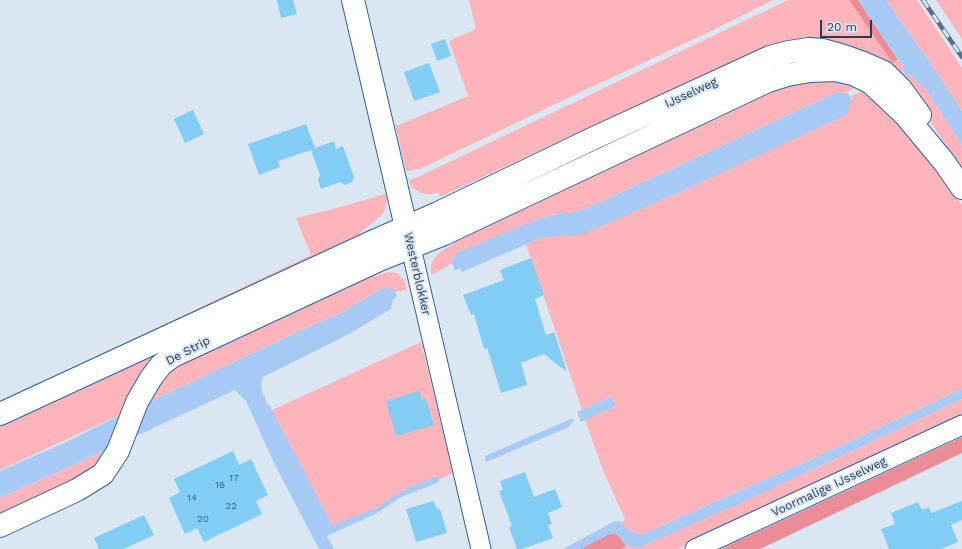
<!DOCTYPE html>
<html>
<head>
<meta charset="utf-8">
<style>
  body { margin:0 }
  #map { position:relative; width:962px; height:549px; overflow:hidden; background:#dbe6f3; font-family:"Work Sans",sans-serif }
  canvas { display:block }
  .scale { position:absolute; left:820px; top:20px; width:52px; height:18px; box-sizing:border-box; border:2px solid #273e59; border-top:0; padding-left:5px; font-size:12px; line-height:14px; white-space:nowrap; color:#273e59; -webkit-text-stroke:3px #dbe6f3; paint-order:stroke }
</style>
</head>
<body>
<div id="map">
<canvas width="962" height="549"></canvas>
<div class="scale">20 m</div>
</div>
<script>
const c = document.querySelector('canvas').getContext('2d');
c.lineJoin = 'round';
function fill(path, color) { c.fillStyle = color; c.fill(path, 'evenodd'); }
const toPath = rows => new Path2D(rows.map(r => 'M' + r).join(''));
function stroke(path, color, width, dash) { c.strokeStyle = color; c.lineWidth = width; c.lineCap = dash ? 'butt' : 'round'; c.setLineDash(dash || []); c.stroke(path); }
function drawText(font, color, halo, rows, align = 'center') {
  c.font = font + ' "Work Sans",sans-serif'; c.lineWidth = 4; c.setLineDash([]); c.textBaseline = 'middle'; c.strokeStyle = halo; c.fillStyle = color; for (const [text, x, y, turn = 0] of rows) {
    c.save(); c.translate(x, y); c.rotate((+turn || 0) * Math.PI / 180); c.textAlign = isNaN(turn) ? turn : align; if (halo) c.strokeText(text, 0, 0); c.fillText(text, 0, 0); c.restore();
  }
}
const green = toPath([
  [469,0,773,0,707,33,570,97,420,169,406,171,395,124,399,125,468,96,449,41,476,29],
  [788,0,849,0,892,61,898,60,904,65,905,66,902,68,906,77,911,75,927,91,962,145,962,171,913,94,833,44,612,124,570,136,440,197,438,192,433,194,427,194,421,193,413,188,410,184,409,180,420,176],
  [886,0,917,0,962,68,962,111,933,67],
  [936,0,962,0,962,39],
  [807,76,859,85,844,94,838,92,585,209,575,212,552,215,536,220,457,253,454,258,451,260,452,263,448,266,431,275,431,265,433,260,439,253,454,243,451,238,777,83],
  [868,89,926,153,962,205,962,389,804,463,739,491,644,534,641,534,634,533,621,524,625,519,604,473,585,420,616,406,611,396,582,410,526,244,541,238,584,233,691,187,849,104,853,102,851,96],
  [385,194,387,199,386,207,382,215,360,233,362,237,0,409,0,402,311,255,296,218,333,209],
  [374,271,376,276,387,272,397,273,404,280,407,290,395,292,393,288,388,290,384,287,354,305,342,313,319,322,145,404,163,372],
  [421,342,453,473,333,528,272,410],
  [151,349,170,350,128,411,0,470,0,419],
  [962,399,962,417,677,549,622,549,626,545,631,547,641,547,818,467],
  [113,447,103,465,0,522,0,498]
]);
const forest = toPath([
  [849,0,858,0,898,60,892,62],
  [962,437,962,453,760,549,721,549],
  [614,533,620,537,623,542,626,545,622,549,580,549,607,535]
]);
const water = toPath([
  [858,0,886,0,933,67,962,111,962,145,927,91,911,75,906,77,902,67,904,66,904,65,898,60],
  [838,92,844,94,848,93,853,102,849,105,848,114,691,187,584,234,541,238,462,272,460,268,455,271,451,260,454,258,456,253,536,220,552,215,575,212,585,209],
  [384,287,388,290,393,287,397,297,393,299,391,309,349,334,263,377,261,385,262,392,268,405,270,406,332,525,377,508,392,497,410,487,435,477,437,477,439,480,437,483,401,497,377,513,327,536,334,549,319,549,274,463,246,401,235,390,130,439,145,404,319,322,342,313,354,305],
  [962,389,962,399,731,508,731,507,641,547,631,547,626,545,623,542,620,537,614,533,607,535,580,549,563,549,613,522,617,521,620,522,625,527,634,533,641,534,644,534,739,491,804,463],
  [611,396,616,406,581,422,577,412],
  [128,411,113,447,0,498,0,471,66,442],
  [573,418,574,420,569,427,486,462,485,456]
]);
const building = toPath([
  [277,0,293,0,297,14,281,18],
  [445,39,451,56,437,61,431,44],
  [429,63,440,92,414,101,404,72],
  [193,110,204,134,185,143,174,119],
  [306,124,315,148,334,141,336,149,343,146,354,177,352,182,345,185,340,182,321,189,318,180,320,175,311,150,278,161,280,167,259,175,248,144],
  [531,258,544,295,535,299,546,335,554,332,567,372,544,354,521,363,527,385,501,393,487,348,484,349,474,314,471,315,463,295,504,280,500,270],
  [419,391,422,400,426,399,434,425,396,436,386,401],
  [233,451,239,465,251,459,268,495,256,501,262,514,204,542,197,528,185,534,169,498,180,492,174,479],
  [525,472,534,497,555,489,562,507,548,513,552,524,548,525,553,538,522,549,517,549,509,527,512,526,499,491,503,490,500,481],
  [434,501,437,509,440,509,447,533,416,542,406,509],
  [962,501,962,520,951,525,958,542,941,549,889,549,881,529,895,524,891,513,918,502,922,510,929,507,931,513],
  [144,515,154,535,124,549,99,549,94,538]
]);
const street = toPath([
  [411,248,481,549],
  [695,549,962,425]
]);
const secondary = toPath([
  [353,0,409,240],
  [0,414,374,241,438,213,594,138,770,57,789,52,809,49,823,50,844,56,861,62,884,72,901,89,920,115],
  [0,526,77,490,103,474,118,451,137,402,151,378,161,365,173,356,379,260,444,234,768,81,787,75,810,71,835,70,853,74,871,83,905,115,944,162,962,188]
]);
const rail = toPath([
  [923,0,962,57]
]);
const numberNames = [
  ["17",234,478],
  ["16",220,485],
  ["14",192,498],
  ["22",231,506],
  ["20",203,519]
];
const streetNames = [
  ["IJsselweg",691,93,-25],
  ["Westerblokker",417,274,77],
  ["De Strip",188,351,-28],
  ["Voormalige IJsselweg",829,487,-25]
];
fill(green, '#feb4bb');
fill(forest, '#eb8c97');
fill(water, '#a7caf4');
fill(building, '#82cdf4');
stroke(street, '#2c619b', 21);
stroke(secondary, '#2c619b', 24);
stroke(street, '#fff', 19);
stroke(secondary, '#fff', 22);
stroke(rail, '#5b6e85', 4.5);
stroke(rail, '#dbe6f3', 3, [9]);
drawText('10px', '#3e6280', null, numberNames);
drawText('12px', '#273e59', '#dbe6f3', streetNames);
</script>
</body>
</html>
